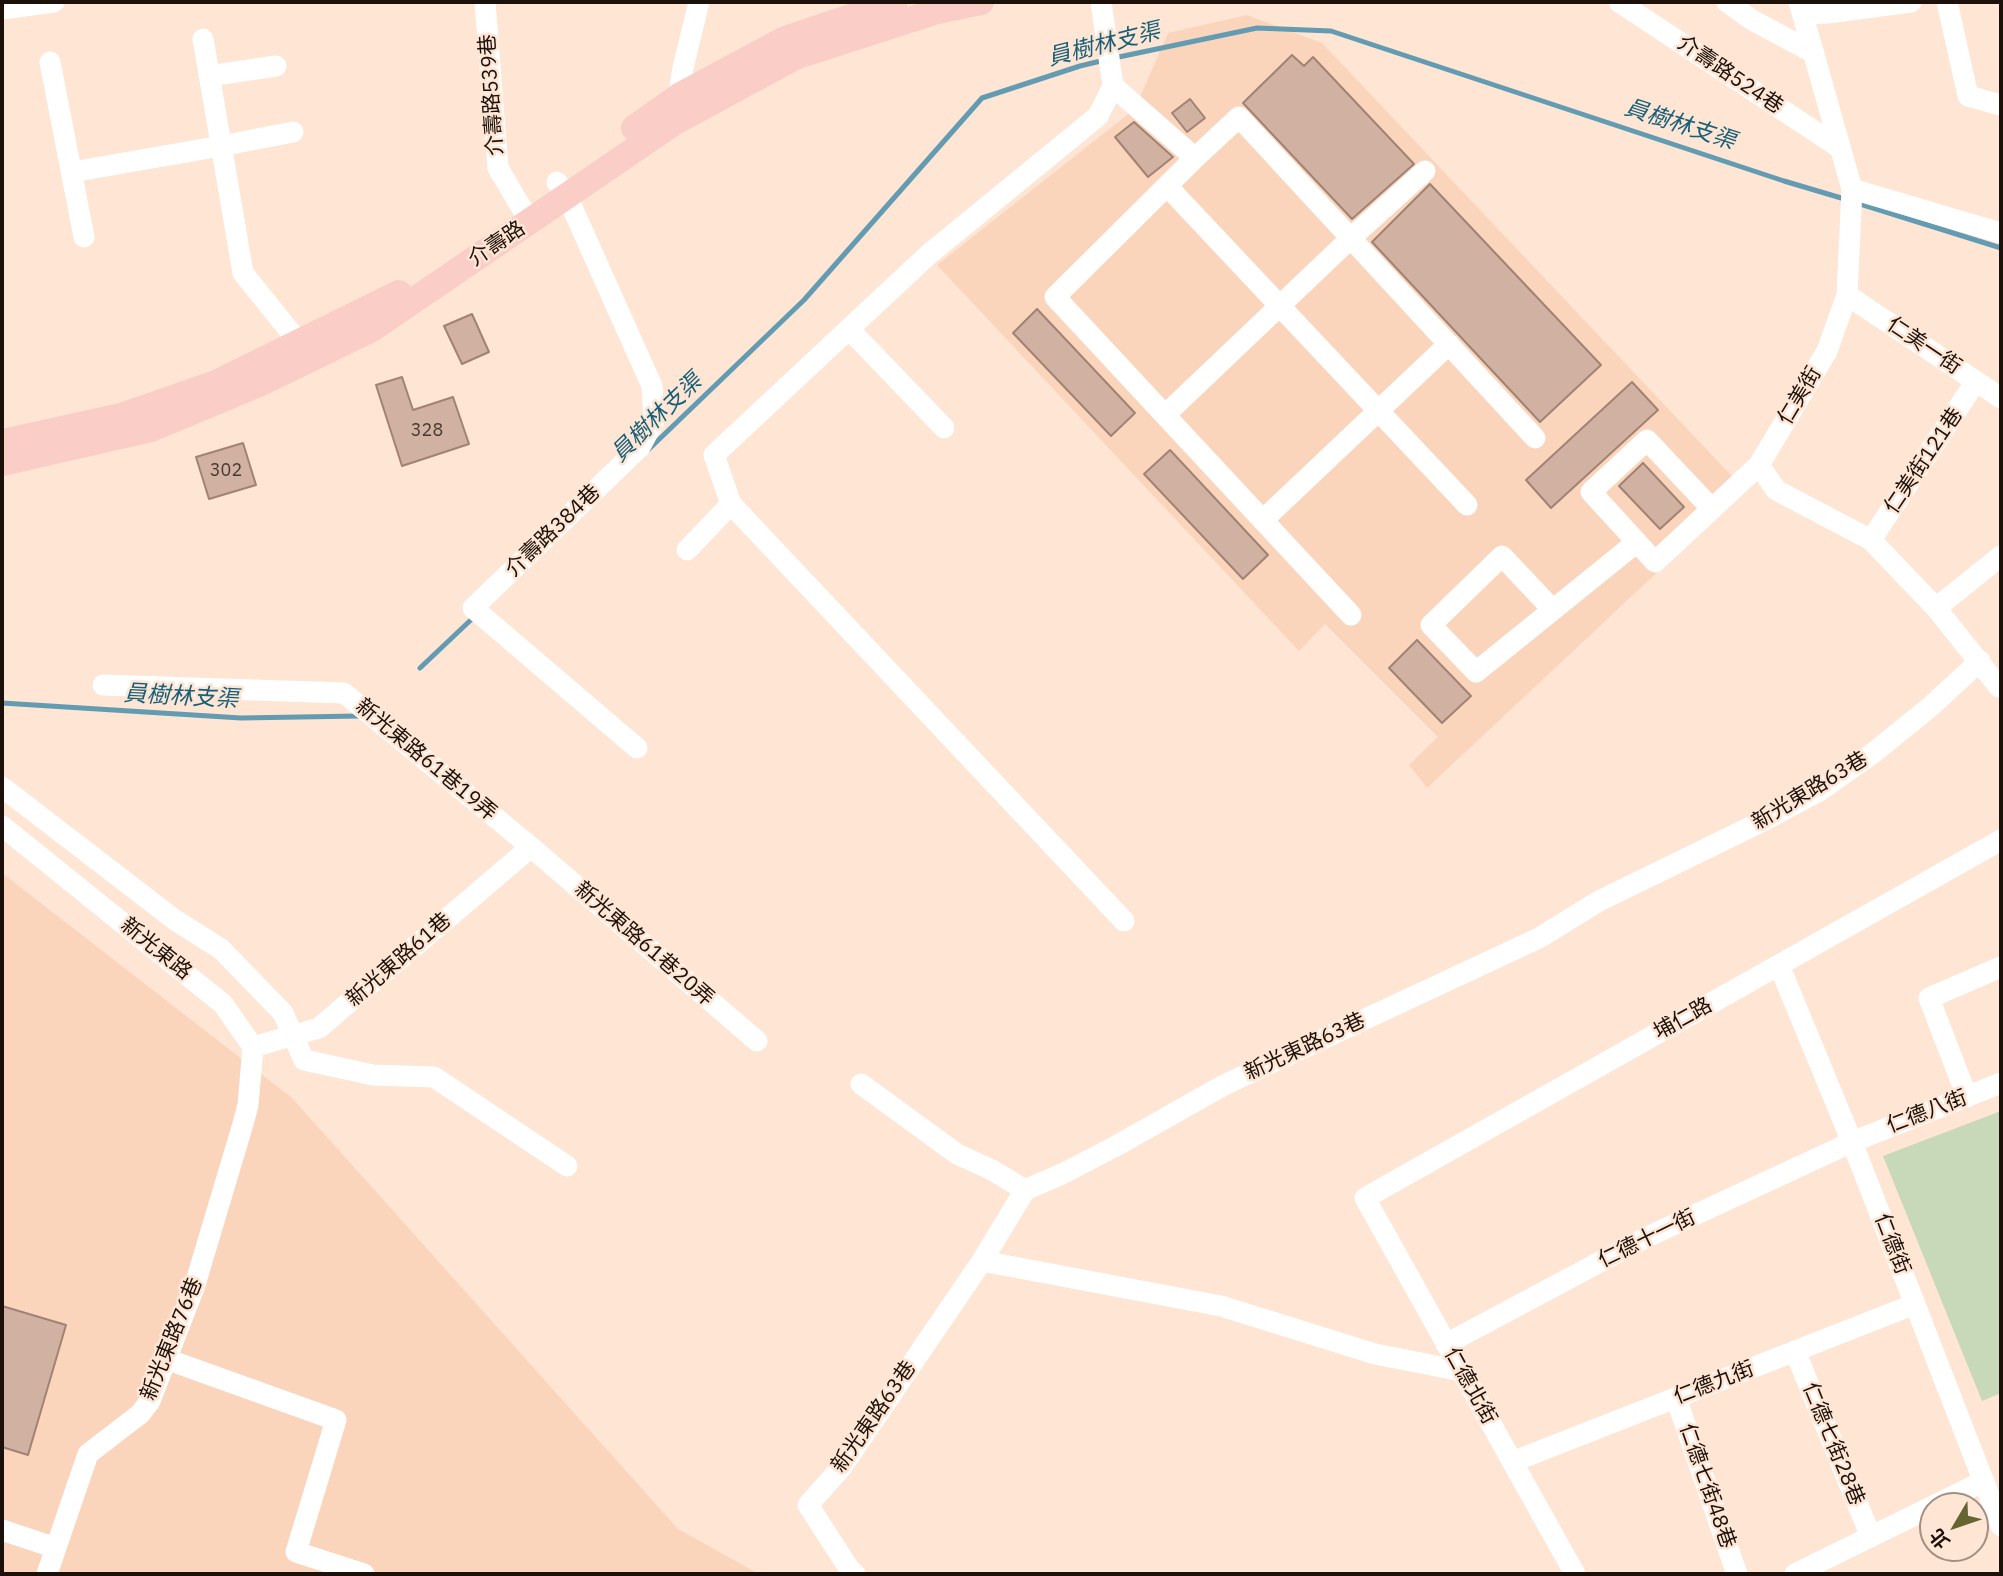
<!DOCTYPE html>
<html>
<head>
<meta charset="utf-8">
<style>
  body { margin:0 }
  #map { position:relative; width:2003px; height:1576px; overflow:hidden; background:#fee5d4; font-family:"IBM Plex Sans","Noto Sans TC",sans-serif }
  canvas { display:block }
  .frame { position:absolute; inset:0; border:4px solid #1b110a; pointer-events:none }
  .north { position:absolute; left:1919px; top:1492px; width:70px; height:70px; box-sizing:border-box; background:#fee5d4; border:2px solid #a39083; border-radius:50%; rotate:231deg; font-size:19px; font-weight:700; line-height:28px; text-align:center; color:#1b110a }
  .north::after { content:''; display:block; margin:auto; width:24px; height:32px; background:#666430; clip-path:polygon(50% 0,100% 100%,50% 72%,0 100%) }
</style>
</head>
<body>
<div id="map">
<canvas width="2003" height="1576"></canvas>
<div class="frame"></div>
<div class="north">北</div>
</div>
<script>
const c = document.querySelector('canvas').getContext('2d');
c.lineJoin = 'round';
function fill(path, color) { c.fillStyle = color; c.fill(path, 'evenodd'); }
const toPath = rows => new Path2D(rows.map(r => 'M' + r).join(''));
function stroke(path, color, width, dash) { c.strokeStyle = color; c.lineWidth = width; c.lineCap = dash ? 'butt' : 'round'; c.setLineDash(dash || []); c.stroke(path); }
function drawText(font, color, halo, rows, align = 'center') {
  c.font = font + ' "IBM Plex Sans","Noto Sans TC",sans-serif'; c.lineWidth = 5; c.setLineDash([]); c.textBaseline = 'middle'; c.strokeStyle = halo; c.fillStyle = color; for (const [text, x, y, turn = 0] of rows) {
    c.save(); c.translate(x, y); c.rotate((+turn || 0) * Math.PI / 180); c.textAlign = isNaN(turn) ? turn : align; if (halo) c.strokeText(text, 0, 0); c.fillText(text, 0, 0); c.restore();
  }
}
const built = toPath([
  [1247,15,1322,43,1745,490,1427,788,1409,765,1438,737,1325,624,1299,651,937,265,1127,115,1137,104,1168,33],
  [2,873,292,1098,678,1529,759,1574,2,1574]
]);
const green = toPath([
  [2001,1111,2001,1393,1982,1401,1883,1156]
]);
const stream = toPath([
  [1114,58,1257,28,1331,31,1784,181,1848,200],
  [1857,203,2001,248],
  [649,449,804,300,982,98,1080,66,1105,60],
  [420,668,475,616],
  [2,703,241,718,359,716]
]);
const building = toPath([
  [1292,55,1304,66,1313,57,1414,164,1352,219,1243,103,1292,55],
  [1190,99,1205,118,1187,132,1172,113,1190,99],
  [1134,122,1173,157,1148,177,1115,137,1134,122],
  [1430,184,1601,365,1540,422,1372,242,1430,184],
  [1037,309,1135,413,1111,436,1013,333,1037,309],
  [472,314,489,352,462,364,444,326,472,314],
  [402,377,413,410,453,397,469,444,402,466,376,385,402,377],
  [1632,382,1658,410,1551,508,1526,480,1632,382],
  [243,443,256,485,209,499,196,457,243,443],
  [1170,450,1268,555,1243,579,1144,474,1170,450],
  [1643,463,1684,507,1660,529,1619,486,1643,463],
  [1417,640,1471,696,1442,723,1389,668,1417,640],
  [2,1306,66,1325,28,1455,2,1447,2,1306]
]);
const minor = toPath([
  [485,2,498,168,521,207,532,220],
  [1619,2,1840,148],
  [1727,2,1752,20,1814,53],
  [1799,2,1852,189,1847,295,1827,351,1759,465,1776,490,1871,540,1936,608,1999,687,2001,685],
  [1947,2,1968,96,2001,105],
  [2,9,54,2],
  [1803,14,1828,13,1911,2],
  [203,39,243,273,308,354],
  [50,62,84,237],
  [209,76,276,66],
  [1113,86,1195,158,1055,297,1351,615],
  [677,106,683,68,699,2],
  [1195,158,1239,117,1535,438],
  [72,172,221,146,293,132],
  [557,182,567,196,652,386,654,421,640,447,473,608,637,748],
  [1167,186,1467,505],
  [1852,189,2001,233],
  [1847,295,2001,398],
  [849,329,944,428],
  [1165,415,1351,238,1425,171],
  [731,504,1124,921],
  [1712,509,1647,440,1591,492,1655,562,1759,465],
  [1263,520,1449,344],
  [1871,540,1976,381],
  [687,550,731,504,714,455,928,255,1098,116,1113,86,1101,2],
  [1936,608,2001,556],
  [1553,610,1502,556,1431,625,1476,672,1637,542],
  [103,685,344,693,531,847,757,1041],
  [2,787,175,920,221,949,283,1013,304,1060,373,1075,434,1077,567,1166],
  [2,826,223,1004,253,1047,248,1105,243,1124,194,1288,150,1401,140,1414,88,1454,47,1574],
  [1779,965,1852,1142,2001,1526],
  [253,1047,319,1028,531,847],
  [861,1084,957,1154,992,1170,1025,1190],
  [1967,1097,1929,998,2001,967],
  [982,1261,1221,1306,1375,1354,1462,1371],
  [1446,1344,1643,1239,1852,1142,2001,1083],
  [1795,1351,1871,1537],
  [166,1359,336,1420,296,1552,364,1574],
  [1676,1398,1737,1574],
  [1512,1462,1915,1304],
  [2,1530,56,1548],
  [855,1574,850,1570,808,1505,841,1468,982,1261,1025,1190,1064,1173,1116,1146,1224,1085,1539,938,1599,901,1765,820,1821,790,1872,754,1930,707,1980,661],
  [1575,1574,1365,1198,2001,840],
  [1795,1574,1984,1481]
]);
const major = toPath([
  [634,128,679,96,785,39,895,2],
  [2,442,121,416,216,383,399,293],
  [2,463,151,429,259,384,372,329,675,122,797,56,937,11,981,2]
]);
const numberNames = [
  ["328",427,431],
  ["302",226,471]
];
const streetNames = [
  ["介壽路524巷",1730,75,34],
  ["介壽路539巷",492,95,-94],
  ["介壽路",497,244,-34],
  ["仁美一街",1924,346,34],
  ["仁美街",1800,396,-59],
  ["仁美街121巷",1924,461,-56],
  ["介壽路384巷",553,531,-44],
  ["新光東路61巷19弄",426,760,40],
  ["新光東路63巷",1810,791,-31],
  ["新光東路61巷20弄",644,944,41],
  ["新光東路",156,949,39],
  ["新光東路61巷",399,960,-41],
  ["埔仁路",1683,1019,-29],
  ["新光東路63巷",1305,1047,-25],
  ["仁德八街",1927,1112,-21],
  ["仁德十一街",1647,1239,-26],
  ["仁德街",1892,1244,69],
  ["新光東路76巷",172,1339,-68],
  ["仁德九街",1714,1383,-21],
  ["仁德北街",1470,1386,61],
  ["新光東路63巷",874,1417,-55],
  ["仁德七街28巷",1833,1444,68],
  ["仁德七街48巷",1707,1486,71]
];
const waterNames = [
  ["員樹林支渠",1104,45,-14],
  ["員樹林支渠",1680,125,18],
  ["員樹林支渠",657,418,-44],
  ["員樹林支渠",181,697,3]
];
fill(built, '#fad5bc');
fill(green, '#c7d9b8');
stroke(stream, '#629bb2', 5);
fill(building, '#d1b1a1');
stroke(building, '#a18273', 2);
stroke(minor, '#fff', 21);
stroke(major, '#facec7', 26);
drawText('18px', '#483930', null, numberNames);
drawText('21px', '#1b110a', '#fee5d4', streetNames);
drawText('italic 23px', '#165f78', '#fee5d4', waterNames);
</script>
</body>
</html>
